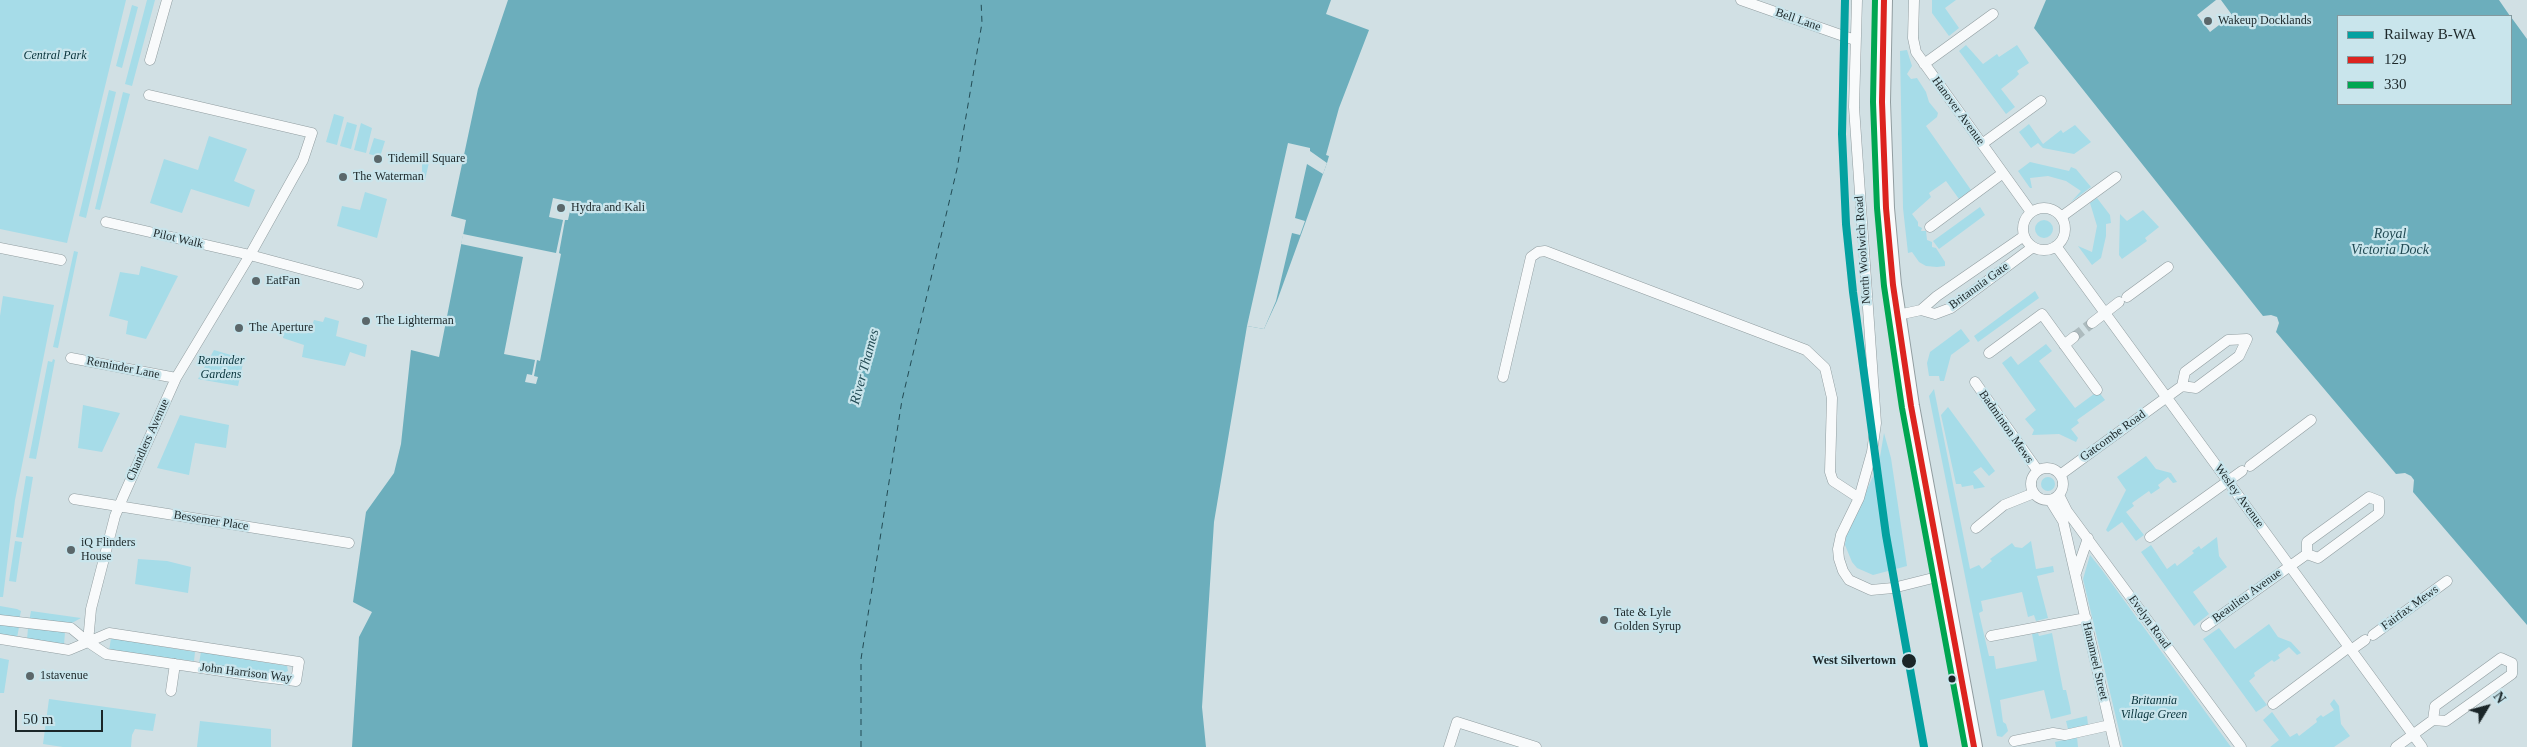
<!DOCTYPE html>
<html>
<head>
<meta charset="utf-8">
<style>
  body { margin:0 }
  #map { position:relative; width:2527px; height:747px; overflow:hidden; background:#d1e0e4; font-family:"Times New Roman",serif }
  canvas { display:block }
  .legend { position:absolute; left:2337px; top:15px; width:175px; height:90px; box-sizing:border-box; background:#c9e5ec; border:1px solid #83999e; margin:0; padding:6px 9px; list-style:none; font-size:15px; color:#1b2628 }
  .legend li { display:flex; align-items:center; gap:10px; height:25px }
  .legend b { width:25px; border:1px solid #83999e }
  .north { position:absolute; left:2462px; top:682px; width:50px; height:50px; -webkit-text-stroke:4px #c9e5ec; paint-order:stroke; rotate:53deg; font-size:14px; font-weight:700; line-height:20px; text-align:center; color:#1b2628 }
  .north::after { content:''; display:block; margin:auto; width:18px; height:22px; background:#1b2628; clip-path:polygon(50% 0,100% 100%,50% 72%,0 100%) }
  .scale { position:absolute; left:15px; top:710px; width:88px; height:22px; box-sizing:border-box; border:2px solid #1b2628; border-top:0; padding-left:6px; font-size:15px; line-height:18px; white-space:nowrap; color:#1b2628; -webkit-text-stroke:4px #c9e5ec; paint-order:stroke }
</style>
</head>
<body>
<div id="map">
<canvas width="2527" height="747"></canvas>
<ul class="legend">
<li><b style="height:6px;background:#03a1a0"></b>Railway B-WA</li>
<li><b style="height:6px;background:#dc241f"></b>129</li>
<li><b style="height:6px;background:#00a651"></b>330</li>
</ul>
<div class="north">N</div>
<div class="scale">50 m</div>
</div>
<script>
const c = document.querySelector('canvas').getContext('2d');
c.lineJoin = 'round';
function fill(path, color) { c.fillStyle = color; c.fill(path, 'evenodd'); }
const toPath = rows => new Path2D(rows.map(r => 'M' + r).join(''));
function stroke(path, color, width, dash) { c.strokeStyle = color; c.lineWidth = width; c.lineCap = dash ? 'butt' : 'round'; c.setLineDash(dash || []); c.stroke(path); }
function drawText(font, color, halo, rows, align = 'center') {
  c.font = font + ' "Times New Roman",serif'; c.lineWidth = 4.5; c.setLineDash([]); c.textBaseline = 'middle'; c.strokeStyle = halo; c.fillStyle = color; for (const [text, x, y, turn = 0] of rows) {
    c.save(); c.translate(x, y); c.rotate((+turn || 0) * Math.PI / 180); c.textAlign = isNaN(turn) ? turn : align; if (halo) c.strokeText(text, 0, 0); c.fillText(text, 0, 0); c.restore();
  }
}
const green = toPath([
  [0,0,126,0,67,243,0,229],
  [147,0,155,0,132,86,125,84],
  [1932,0,1956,0,1945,8,1959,28,1949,36,1932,13],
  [132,5,138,7,122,68,116,66],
  [1966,45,1983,64,1997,54,1999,57,2017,45,2029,63,2017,71,2019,74,2015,78,2001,89,2015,107,2006,114,1959,51],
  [1907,50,1912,66,1907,74,1911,79,1917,78,1926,92,1929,102,1938,113,1937,117,1926,126,1971,190,1959,199,1946,181,1929,193,1931,197,1912,214,1918,222,1918,226,1922,228,1921,231,1926,231,1927,240,1932,242,1932,247,1936,248,1945,262,1945,266,1937,267,1926,266,1919,262,1912,252,1908,253,1903,208,1900,51],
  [109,90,116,92,86,218,79,216],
  [123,92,130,94,100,210,95,209],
  [334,114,344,117,337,145,326,142],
  [347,122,357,125,351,149,340,146],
  [361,123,372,128,366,153,354,150],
  [2029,124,2043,144,2061,130,2063,133,2075,125,2091,142,2074,154,2043,148,2038,143,2031,148,2019,132],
  [209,136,247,149,234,181,255,190,249,207,191,189,182,213,150,203,164,159,198,170],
  [374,138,385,141,380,157,369,154],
  [422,153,430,158,425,180,422,180],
  [2030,162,2069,171,2071,167,2076,169,2091,187,2071,202,2081,191,2066,181,2048,176,2030,178,2032,188,2030,188,2018,171],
  [365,192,387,199,377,238,337,226,342,206,360,210],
  [2097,198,2110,215,2111,223,2106,224,2106,236,2101,258,2092,265,2078,246,2092,252,2097,226,2090,203],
  [1980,207,1985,215,1939,249,1933,241],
  [2143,210,2159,227,2145,238,2147,241,2122,259,2119,255,2120,214,2127,221],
  '2035 229a9 9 0 1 1 18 0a9 9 0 1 1-18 0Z',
  [74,251,78,252,58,348,53,347],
  [141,266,178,276,146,339,126,334,128,321,109,316,120,272,139,275],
  [2035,291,2039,298,1978,342,1974,336],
  [3,296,54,305,15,500,3,597,0,597,0,316],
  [325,317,339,321,336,336,367,345,365,357,350,352,345,366,302,357,304,345,283,338,284,329,309,333,314,320,323,322],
  [1961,329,1970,341,1951,355,1944,381,1940,381,1939,376,1929,376,1927,363,1930,352],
  [2046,344,2052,351,2039,361,2075,408,2098,391,2105,400,2077,420,2079,423,2071,429,2078,438,2076,442,2059,434,2032,435,2034,430,2025,419,2036,410,2002,363,2011,356,2018,365],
  [214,350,244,359,238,386,198,379],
  [53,359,55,360,36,459,29,458,48,361,52,362],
  [1934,389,1970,569,1979,565,1982,569,1992,561,1990,559,2012,543,2015,547,2022,548,2031,541,2036,569,2053,566,2054,572,2037,576,2048,618,2036,621,2034,615,2028,617,2022,592,1981,601,1983,611,1979,613,1989,656,1994,656,1996,669,2037,661,2032,634,2038,633,2039,636,2052,633,2063,690,2066,690,2070,707,2071,714,2051,719,2044,690,2000,700,2003,722,2006,724,2008,731,2002,737,1997,736,1929,396],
  [83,405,120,413,102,452,78,448],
  [1948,407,1995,471,1989,476,1981,467,1973,472,1985,487,1974,489,1973,485,1962,487,1961,484,1956,484,1941,415],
  [180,415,229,425,226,448,195,443,189,475,157,468],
  [1884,433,1891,458,1907,566,1873,575,1857,568,1852,562,1845,545,1846,536,1879,463],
  [2146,456,2156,469,2171,473,2177,482,2173,483,2168,477,2158,485,2160,488,2151,494,2149,491,2132,503,2134,506,2126,512,2144,535,2136,541,2122,522,2108,532,2106,530,2126,490,2117,477],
  [26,476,33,477,23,538,16,537],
  '2041 484a7 7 0 1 1 14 0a7 7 0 1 1-14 0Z',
  [2217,537,2219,556,2227,567,2193,592,2209,614,2194,626,2141,552,2151,545,2167,569,2175,563,2177,566,2194,553,2192,551,2199,546,2201,549],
  [15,541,22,542,16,582,9,581],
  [2090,555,2102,570,2231,747,2123,747,2083,579],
  [138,559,167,561,191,567,188,593,135,584],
  [0,606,17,609,21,611,19,620,0,617],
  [31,611,81,618,70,624,29,622],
  [0,624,19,627,17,638,0,635],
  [2269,624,2278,637,2291,642,2301,653,2297,655,2289,647,2278,655,2280,658,2274,662,2272,660,2254,673,2255,676,2249,681,2267,705,2256,712,2203,639,2219,628,2235,649],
  [28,628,65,632,64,645,27,640],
  [111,638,195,652,194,661,109,651],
  [201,652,287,666,288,671,279,675,199,663],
  [0,658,9,660,4,693,0,693],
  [49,699,156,714,153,731,135,729,132,735,131,747,63,747,43,744],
  [2334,699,2339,706,2341,724,2350,736,2334,747,2270,747,2279,740,2263,720,2272,712,2290,737,2297,733,2299,736,2317,722,2316,719,2321,715,2323,717,2334,710,2330,704],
  [2087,716,2088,725,2068,729,2066,721],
  [200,721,271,729,271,747,197,747],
  [2077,737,2078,747,2056,747,2055,742]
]);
const water = toPath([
  [508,0,1331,0,1326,14,1369,30,1339,108,1326,155,1329,156,1327,163,1277,301,1264,329,1247,326,1214,522,1202,707,1206,747,352,747,359,637,372,612,353,602,366,512,394,473,401,444,411,350,439,357,466,220,451,216,478,89],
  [2046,0,2499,0,2510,16,2338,16,2338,104,2511,104,2511,17,2527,39,2527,625,2413,492,2414,480,2411,476,2405,473,2396,474,2276,332,2279,323,2277,317,2271,315,2263,316,2034,28]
]);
const pier = toPath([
  [2216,0,2221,0,2232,15,2210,32,2197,15],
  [1288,143,1310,148,1310,151,1327,163,1323,174,1307,164,1295,218,1305,221,1300,235,1292,233,1276,301,1264,329,1247,326],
  [553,198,572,202,568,220,565,220,559,253,561,254,540,361,537,360,534,376,538,377,536,384,525,382,527,374,532,375,535,360,504,354,523,257,461,244,463,234,556,253,563,220,549,217]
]);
const ferry = toPath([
  [861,747,861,659,902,400,957,169,982,23,981,0]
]);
const minorTunnel = toPath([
  [2074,337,2092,323]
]);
const minor = toPath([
  [1741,0,1855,40],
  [1857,0,1854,107,1876,423,1872,452,1859,498,1841,535,1838,549,1839,559,1843,571,1849,580,1871,590,1893,588,1941,576],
  [1914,0,1913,38,1916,52,2031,212],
  [150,60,167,0],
  [1924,64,1993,14],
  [1982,144,2041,101],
  '2023 229a21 21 0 1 1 42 0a21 21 0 1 1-42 0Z',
  [2061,217,2116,177],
  [106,222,250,255,358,284],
  [1930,227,2003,173],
  [2056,246,2422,747],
  [0,248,61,260],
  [2127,297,2168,267],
  [1921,310,1935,314,1951,308,2033,247],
  [1898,315,1921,310,1937,296,2024,236],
  [2092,323,2119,302],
  [2064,345,2074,337],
  [1989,353,2042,314,2097,390],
  [71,358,176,378],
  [1503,377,1531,257,1538,252,1545,251,1806,350,1825,368,1832,398,1830,472,1833,481,1859,498],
  [1975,382,2038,471],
  [2250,466,2311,420],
  '2031 484a16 16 0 1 1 32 0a16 16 0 1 1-32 0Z',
  [2060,475,2182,386,2196,388,2239,356,2247,339,2228,340,2185,372,2182,386],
  [2059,495,2067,511,2241,747],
  [74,499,349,543],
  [2050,500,2063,521,2115,747],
  [1976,528,2004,505,2034,493],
  [2150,537,2242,471],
  [2076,573,2088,538],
  [0,620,71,628,88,642,106,654,262,677,296,681,299,662,109,633,88,642,69,650,0,639],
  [2206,626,2307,554,2318,558,2379,513,2379,501,2369,497,2307,542,2307,554],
  [2373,635,2447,581],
  [1991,636,2086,618],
  [88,642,91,609,115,516,123,497,176,378,250,255,303,160,312,133,149,95],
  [2351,650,2365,640],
  [171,691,175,664],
  [2273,704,2349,647],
  [2014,741,2053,733,2065,735,2110,725],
  [1449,747,1457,722,1536,747],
  [2396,747,2433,720,2446,721,2512,674,2512,663,2501,658,2435,706,2433,720]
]);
const primary = toPath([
  [1884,0,1882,102,1886,208,1893,285,1911,406,1974,747]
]);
const bus1 = toPath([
  [1884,0,1882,102,1886,208,1893,285,1911,406,1974,747]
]);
const bus2 = toPath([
  [1875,0,1873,102,1877,208,1884,286,1902,408,1965,747]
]);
const rail1 = toPath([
  [1845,0,1842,134,1846,224,1853,292,1886,535,1924,747]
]);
const markers = [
  [2208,21,5,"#5b676a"],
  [378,159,5,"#5b676a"],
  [343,177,5,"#5b676a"],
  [561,208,5,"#5b676a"],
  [256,281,5,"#5b676a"],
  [366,321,5,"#5b676a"],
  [239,328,5,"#5b676a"],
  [71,550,5,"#5b676a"],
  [1604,620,5,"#5b676a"],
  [1909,661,8,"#1b2628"],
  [30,676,5,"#5b676a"],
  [1952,679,4.5,"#1b2628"]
];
const streetNames = [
  ["Bell Lane",1798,20,19],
  ["Hanover Avenue",1958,111,54],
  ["Pilot Walk",178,239,13],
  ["North Woolwich Road",1863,250,-94],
  ["Britannia Gate",1979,286,-36],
  ["Reminder Lane",123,368,11],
  ["Badminton Mews",2006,427,55],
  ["Gatcombe Road",2113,436,-36],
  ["Chandlers Avenue",148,440,-66],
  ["Wesley Avenue",2239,496,54],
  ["Bessemer Place",211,521,9],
  ["Beaulieu Avenue",2247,596,-36],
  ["Fairfax Mews",2410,608,-36],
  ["Evelyn Road",2149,622,54],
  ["Hanameel Street",2095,661,77],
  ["John Harrison Way",246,673,7]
];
const poiNames = [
  ["Wakeup Docklands",2218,21],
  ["Tidemill Square",388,159],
  ["The Waterman",353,177],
  ["Hydra and Kali",571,208],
  ["EatFan",266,281],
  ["The Lighterman",376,321],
  ["The Aperture",249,328],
  ["iQ Flinders",81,543],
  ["House",81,557],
  ["Tate & Lyle",1614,613],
  ["Golden Syrup",1614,627],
  ["1stavenue",40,676]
];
const parkNames = [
  ["Central Park",55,56],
  ["Reminder",221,361],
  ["Gardens",221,375],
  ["Britannia",2154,701],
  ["Village Green",2154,715]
];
const stopNames = [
  ["West Silvertown",1896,661]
];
const waterNames = [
  ["Royal",2390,234],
  ["Victoria Dock",2390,250],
  ["River Thames",865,367,-75]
];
fill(green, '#a6dce8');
fill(water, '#6caebc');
fill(pier, '#d1e0e4');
stroke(ferry, '#234b54', 1, [6, 5]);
stroke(minorTunnel, '#adbbbe', 10, [10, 5]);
stroke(minor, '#919da0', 11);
stroke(primary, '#919da0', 18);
stroke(minor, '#f8fafb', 10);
stroke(primary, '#f8fafb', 16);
stroke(bus1, '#dc241f', 6);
stroke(bus2, '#00a651', 6);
stroke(rail1, '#03a1a0', 8);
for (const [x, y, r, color] of markers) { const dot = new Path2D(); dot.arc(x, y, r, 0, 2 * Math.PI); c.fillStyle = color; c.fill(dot); stroke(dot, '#c9e5ec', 2); }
drawText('12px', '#1b2628', '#c9e5ec', streetNames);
drawText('12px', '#1b2628', '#c9e5ec', poiNames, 'left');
drawText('italic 12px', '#07323a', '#c9e5ec', parkNames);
drawText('bold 12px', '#1b2628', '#c9e5ec', stopNames, 'right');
drawText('italic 14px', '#234b54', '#c9e5ec', waterNames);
</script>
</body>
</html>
